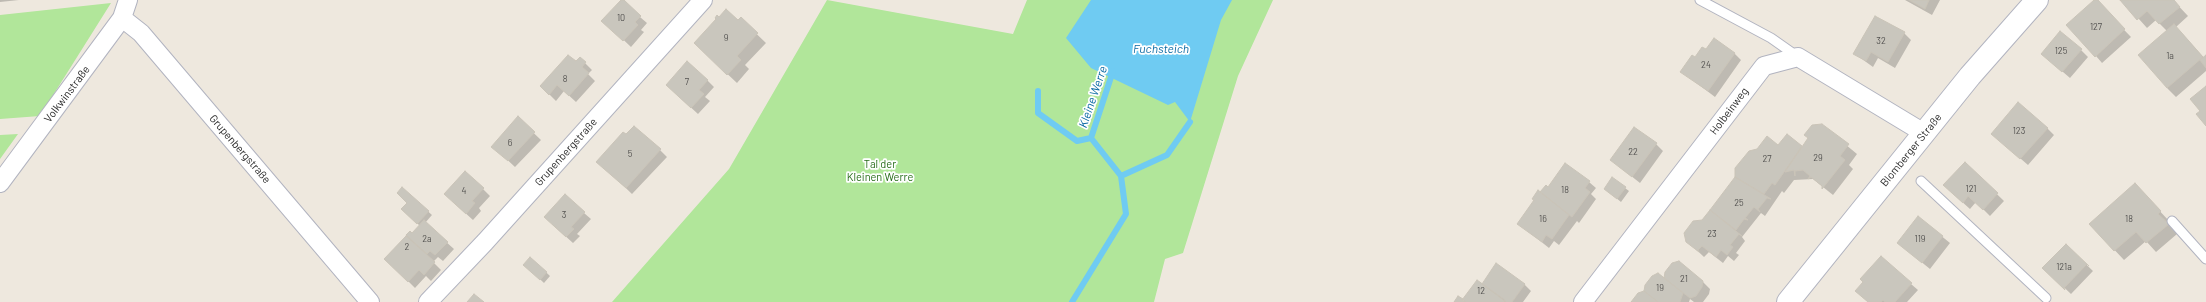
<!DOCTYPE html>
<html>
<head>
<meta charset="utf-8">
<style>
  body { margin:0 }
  canvas { display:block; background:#eee8de }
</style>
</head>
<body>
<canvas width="2206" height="302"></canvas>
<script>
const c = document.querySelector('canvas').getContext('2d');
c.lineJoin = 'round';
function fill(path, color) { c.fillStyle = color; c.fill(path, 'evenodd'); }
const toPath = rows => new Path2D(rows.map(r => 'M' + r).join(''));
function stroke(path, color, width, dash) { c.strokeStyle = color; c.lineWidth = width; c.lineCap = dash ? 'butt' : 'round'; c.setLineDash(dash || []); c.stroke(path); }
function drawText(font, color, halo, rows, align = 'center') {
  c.font = font + ' Barlow,sans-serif'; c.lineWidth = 3.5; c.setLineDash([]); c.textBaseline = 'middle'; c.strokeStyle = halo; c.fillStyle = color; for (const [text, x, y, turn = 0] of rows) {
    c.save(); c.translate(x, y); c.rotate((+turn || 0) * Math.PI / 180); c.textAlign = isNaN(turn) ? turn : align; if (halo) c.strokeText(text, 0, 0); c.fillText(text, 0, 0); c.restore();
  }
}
const green = toPath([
  [827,0,1013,34,1027,0,1273,0,1238,76,1183,253,1165,259,1154,302,612,302,729,169],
  [111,3,40,116,0,119,0,15],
  [18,134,0,159,0,135]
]);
const water = toPath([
  [1091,0,1232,0,1221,20,1190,122,1175,102,1168,105,1091,68,1066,38]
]);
const shadow = toPath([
  [0,0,19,0,0,2],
  [1905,0,1940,0,1932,15],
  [2095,0,2131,37,2102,63,2096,56],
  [2122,0,2173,0,2188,16,2176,27,2204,58,2206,56,2206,71,2176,97,2167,88,2167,31,2156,20,2147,28],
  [640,17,647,23,641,30,644,32,631,47,610,27],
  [719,18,738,22,741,19,766,43,745,65,749,69,737,83,704,52],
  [1904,33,1911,40,1895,68,1878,58,1873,67,1855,54],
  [2081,50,2088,57,2070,78,2049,60],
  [1706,51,1734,53,1741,60,1715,97,1682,72],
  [580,58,592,70,588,74,595,81,576,102,564,91,556,101,545,90],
  [707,80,714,87,705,97,710,101,698,114,674,92],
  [518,118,541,140,515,167,500,153],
  [1822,125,1857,154,1849,165,1853,169,1833,195,1813,179,1794,180,1784,193,1782,191,1765,216,1761,213,1742,237,1745,241,1736,253,1739,255,1734,261,1728,256,1723,263,1709,252,1704,257,1687,241,1737,177,1778,147,1787,136,1802,148],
  [2047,128,2054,135,2028,165,1999,140],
  [626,136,660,150,667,157,632,194,605,168],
  [1656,144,1663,151,1640,183,1611,160],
  [1965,163,2004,201,1990,216,1976,202,1970,209,1951,192],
  [1613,179,1629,191,1621,202,1605,189],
  [1589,182,1596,188,1591,194,1596,199,1579,223,1577,221,1559,245,1554,241,1549,248,1519,224,1541,194,1548,188],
  [402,188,432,215,425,223,454,249,443,261,438,257,433,262,441,270,431,281,426,276,415,288,386,259,410,232,412,235,420,226,402,209,408,203],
  [483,189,490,196,479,208,481,211,473,220,452,201],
  [2144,194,2169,221,2167,223,2177,234,2156,252,2146,241,2124,260,2090,224],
  [584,213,591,219,577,234,580,236,573,243,552,224],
  [1918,217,1950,243,1930,269,1898,243],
  [2066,245,2093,271,2071,294,2051,275],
  [531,258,550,276,544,283,525,265],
  [1665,280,1703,282,1710,289,1709,294,1703,302,1694,302,1690,299,1689,302,1633,302],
  [1482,284,1524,284,1531,291,1523,302,1455,302,1463,301],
  [1911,284,1918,290,1907,302,1868,302]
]);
const stream = toPath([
  [1038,91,1038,113,1077,141,1091,138],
  [1121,176,1167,155,1190,122],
  [1072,302,1126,214,1121,176,1091,138,1113,71]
]);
const building = toPath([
  [621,0,624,0,641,16,635,22,638,25,623,41,601,21,621,0],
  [1909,0,1929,0,1925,9,1909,0],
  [2094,0,2098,0,2125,29,2095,57,2066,25,2094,0],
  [2120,0,2174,0,2180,7,2159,24,2147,11,2137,20,2120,0],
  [726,9,738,20,741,17,758,33,737,56,741,60,727,75,694,43,716,19,715,18,717,15,719,17,726,9],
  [1875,16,1905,32,1888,62,1871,52,1866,61,1853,54,1875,16],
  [2174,24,2203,57,2167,88,2138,55,2174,24],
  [2060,31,2082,49,2062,72,2041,54,2060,31],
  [1714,38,1735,53,1708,91,1680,72,1692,55,1695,57,1702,47,1706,49,1714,38],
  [568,55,576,61,580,57,586,62,582,67,589,73,569,96,557,85,549,95,540,86,568,55],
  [2206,55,2206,68,2200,60,2206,55],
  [687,61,708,80,699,90,704,94,691,108,666,85,687,61],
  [2206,86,2206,126,2196,114,2200,111,2190,99,2206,86],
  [2018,102,2048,128,2020,159,1991,134,2018,102],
  [518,116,535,132,508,161,491,147,518,116],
  [1822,124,1849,144,1840,156,1845,160,1822,189,1822,186,1811,177,1808,179,1810,176,1803,170,1795,171,1795,176,1794,170,1785,172,1808,138,1804,135,1812,125,1822,124],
  [634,126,661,149,626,188,596,162,623,132,626,134,634,126],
  [1634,127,1657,143,1632,177,1610,160,1634,127],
  [1787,134,1802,146,1775,185,1772,183,1764,194,1735,177,1735,168,1749,151,1757,149,1767,136,1778,145,1787,134],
  [1965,162,1998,193,1983,210,1968,196,1963,203,1943,185,1965,162],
  [1565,163,1590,181,1585,188,1590,192,1572,217,1540,192,1546,185,1548,187,1565,163],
  [465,171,484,188,472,201,475,203,466,214,444,194,465,171],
  [1612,177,1626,187,1617,199,1604,189,1612,177],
  [1735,177,1771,199,1767,198,1758,209,1760,212,1754,207,1745,218,1748,220,1744,219,1736,230,1710,210,1735,177],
  [2135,183,2161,211,2158,214,2169,224,2146,243,2136,232,2114,251,2089,224,2135,183],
  [402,187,429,211,417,224,401,209,407,203,397,193,402,187],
  [1538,190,1569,215,1552,239,1546,235,1542,242,1517,224,1534,200,1532,199,1538,190],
  [565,194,585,212,571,227,574,229,566,237,544,217,565,194],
  [1710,210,1742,236,1739,234,1730,245,1733,247,1727,255,1721,250,1716,257,1702,246,1698,250,1699,252,1686,242,1684,233,1693,221,1702,220,1710,210],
  [1918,216,1943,236,1922,263,1897,243,1918,216],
  [424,220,448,242,435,255,430,251,427,254,406,235,410,231,412,233,424,220],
  [406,236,435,262,424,275,419,270,408,282,384,259,406,236],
  [2066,244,2089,266,2087,264,2064,288,2065,290,2042,268,2066,244],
  [1881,256,1912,283,1895,302,1885,302,1883,300,1881,302,1868,302,1855,291,1863,282,1860,279,1881,256],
  [530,257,547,272,540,280,523,265,530,257],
  [1679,261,1703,281,1702,287,1696,296,1690,298,1664,278,1665,272,1672,263,1679,261],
  [1496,263,1525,284,1512,302,1506,302,1482,284,1496,263],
  [1658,273,1683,293,1680,302,1658,302,1644,291,1645,285,1652,276,1658,273],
  [1477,280,1505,300,1504,302,1465,302,1462,300,1477,280],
  [1644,291,1658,302,1631,302,1638,293,1644,291],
  [474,294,484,302,467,302,474,294],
  [1458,296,1463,299,1465,302,1454,302,1458,296]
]);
const lane = toPath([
  [1700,0,1771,38,1798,57],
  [1921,181,2046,298],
  [2172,221,2206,259]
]);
const street = toPath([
  [122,18,141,33,370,302],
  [0,183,122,18,128,0],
  [428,302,485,242,703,0],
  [1583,302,1764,66,1798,57,1924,133]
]);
const secondary = toPath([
  [1788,302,1970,76,2037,0]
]);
const numberNames = [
  ["10",621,18],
  ["127",2096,27],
  ["9",726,38],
  ["32",1881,41],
  ["125",2061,51],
  ["1a",2170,56],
  ["24",1706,65],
  ["8",565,79],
  ["7",687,82],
  ["123",2019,131],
  ["6",510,143],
  ["22",1633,152],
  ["5",630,154],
  ["29",1818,158],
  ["27",1767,159],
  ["121",1971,189],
  ["18",1565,190],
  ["4",464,191],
  ["25",1739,203],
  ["3",564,215],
  ["16",1543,219],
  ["18",2129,219],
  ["23",1712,234],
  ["2a",427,239],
  ["119",1920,239],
  ["2",407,247],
  ["121a",2064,267],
  ["21",1684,279],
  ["19",1660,288],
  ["12",1481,291]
];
const streetNames = [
  ["Volkwinstraße",67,94,-53],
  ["Holbeinweg",1729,111,-53],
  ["Grupenbergstraße",240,149,49],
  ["Blomberger Straße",1911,150,-51],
  ["Grupenbergstraße",566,152,-48]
];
const parkNames = [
  ["Tal der",880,164],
  ["Kleinen Werre",880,177]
];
const waterNames = [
  ["Fuchsteich",1161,49],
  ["Kleine Werre",1093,97,-71]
];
fill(green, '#b1e69a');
fill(water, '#6fcbf2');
fill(shadow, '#0003');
stroke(stream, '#6fcbf2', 6);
fill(building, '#c9c6bd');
stroke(building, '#cac4b8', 1);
stroke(lane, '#b2b4c0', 11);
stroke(street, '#b2b4c0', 20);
stroke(secondary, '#b2b4c0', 24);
stroke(lane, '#fff', 9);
stroke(street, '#fff', 18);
stroke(secondary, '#fff', 22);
drawText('9px', '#535250', null, numberNames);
drawText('11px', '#2c2c2c', '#fff', streetNames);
drawText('11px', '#276d19', '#fff', parkNames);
drawText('italic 12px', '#0969a3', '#fff', waterNames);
</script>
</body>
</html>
